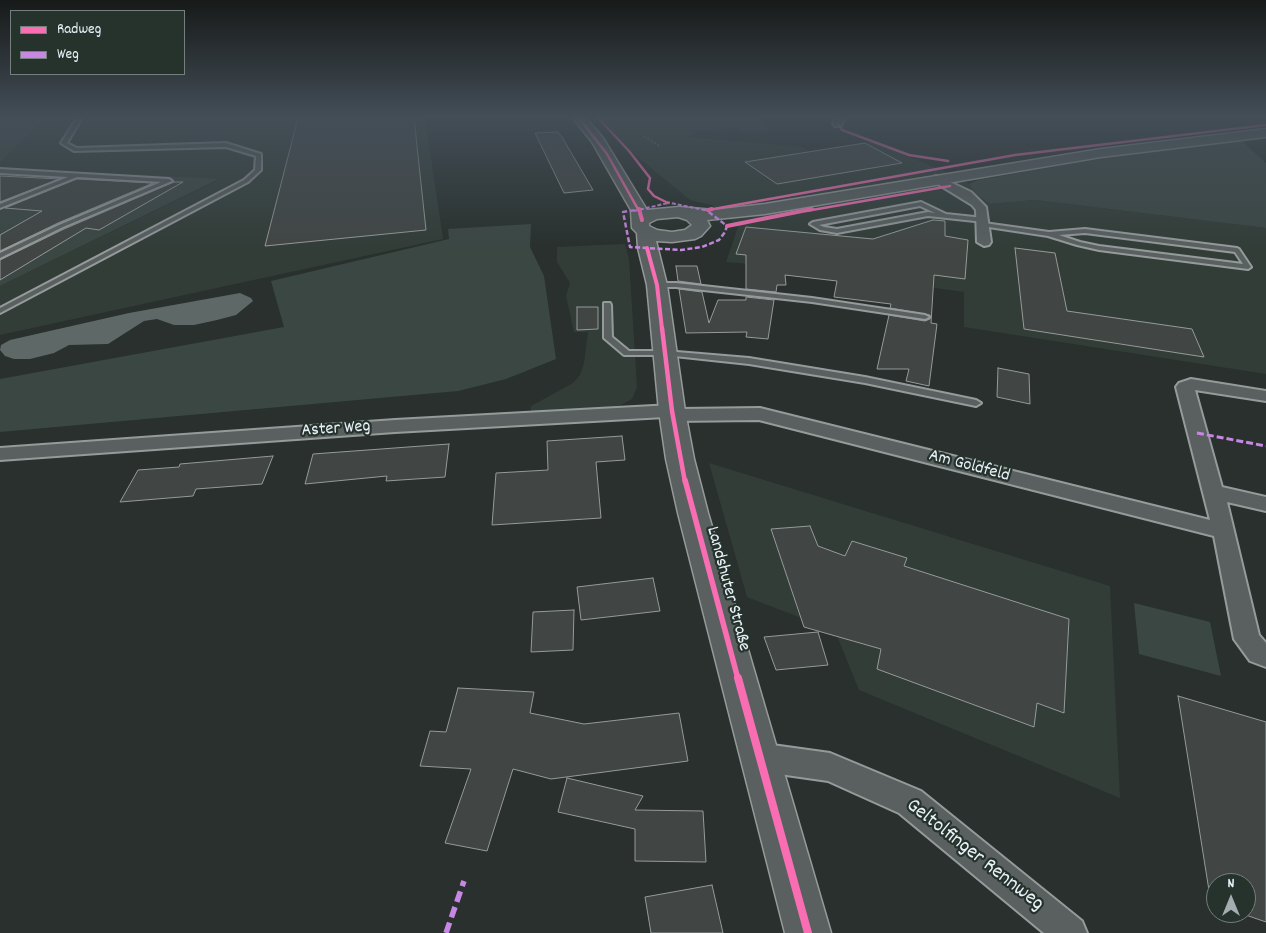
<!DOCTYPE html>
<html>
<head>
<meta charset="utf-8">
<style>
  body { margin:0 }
  #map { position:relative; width:1266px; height:933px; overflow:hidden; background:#29302d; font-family:Dekko,sans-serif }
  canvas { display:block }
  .legend { position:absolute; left:10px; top:10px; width:175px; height:65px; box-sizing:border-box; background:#26332d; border:1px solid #747f7e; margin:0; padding:6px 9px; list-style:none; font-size:15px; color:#e8f1f8 }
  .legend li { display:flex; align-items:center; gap:10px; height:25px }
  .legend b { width:25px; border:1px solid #747f7e }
  .north { position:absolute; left:1206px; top:873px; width:50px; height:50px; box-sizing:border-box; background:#26332d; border:1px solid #747f7e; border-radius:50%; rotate:0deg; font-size:14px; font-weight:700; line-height:20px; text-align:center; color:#e8f1f8 }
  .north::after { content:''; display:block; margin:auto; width:18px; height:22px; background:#a5adb1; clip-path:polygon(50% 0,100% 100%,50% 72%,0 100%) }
</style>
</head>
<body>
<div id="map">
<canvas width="1266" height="933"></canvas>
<ul class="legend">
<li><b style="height:6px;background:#f96db3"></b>Radweg</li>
<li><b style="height:6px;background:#c787e3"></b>Weg</li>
</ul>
<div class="north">N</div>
</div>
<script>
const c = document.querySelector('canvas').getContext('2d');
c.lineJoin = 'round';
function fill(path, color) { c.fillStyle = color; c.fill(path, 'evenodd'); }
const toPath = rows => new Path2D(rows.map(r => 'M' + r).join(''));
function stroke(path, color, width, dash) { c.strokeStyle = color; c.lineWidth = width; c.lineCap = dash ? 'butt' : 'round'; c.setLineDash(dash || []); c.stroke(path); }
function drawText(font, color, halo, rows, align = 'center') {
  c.font = font + ' Dekko,sans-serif'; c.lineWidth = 4.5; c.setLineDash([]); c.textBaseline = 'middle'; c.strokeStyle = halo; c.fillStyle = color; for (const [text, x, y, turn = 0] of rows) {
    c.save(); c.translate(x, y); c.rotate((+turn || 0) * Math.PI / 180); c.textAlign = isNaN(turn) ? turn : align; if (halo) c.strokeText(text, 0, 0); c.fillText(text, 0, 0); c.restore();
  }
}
const built = toPath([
  [45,118,425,118,443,239,0,335,0,286,218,180,0,167,0,163],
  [597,118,761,118,769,131,741,132,738,128,693,131,696,134,685,137,801,147,810,152,871,142,942,170,969,184,976,194,990,204,1035,200,1266,228,1266,374,964,327,964,292,788,267,726,262,738,227,712,205,690,200,639,158],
  [625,244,629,259,637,387,632,399,621,405,607,408,531,412,531,406,573,383,580,375,584,363,588,332,574,332,566,296,570,283,557,262,557,247],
  [709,463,1110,586,1120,798,859,690,835,631,747,597]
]);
const green = toPath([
  [0,118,45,118,0,163],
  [1242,141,1266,163,1266,228,1035,200,990,204,976,194,969,184,978,180,1110,157,1195,145],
  [0,167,219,179,0,286],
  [531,224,530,247,544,276,556,359,506,379,458,391,0,432,0,379,284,327,271,281,449,239,448,229],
  [1134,603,1210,622,1221,676,1139,654]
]);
const water = toPath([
  [240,293,251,298,253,301,236,315,217,320,194,325,174,325,157,319,144,321,108,344,69,345,54,353,30,359,14,359,5,356,0,350,1,345,10,340,129,313]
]);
const building = toPath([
  [298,118,414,118,426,230,265,246,298,118],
  [558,132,562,137,593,190,564,193,535,133,558,132],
  [865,143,902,163,777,184,745,162,865,143],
  [0,176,59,179,0,202,0,176],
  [77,179,153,183,58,223,0,251,0,235,42,211,5,208,77,179],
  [174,182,183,182,99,230,86,228,0,280,0,260,64,229,174,182],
  [933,220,945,221,945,236,968,240,965,279,934,275,931,323,937,324,929,386,906,381,909,369,877,369,889,315,925,321,930,319,930,315,890,308,891,304,834,297,837,281,785,275,786,285,777,285,776,292,746,289,746,255,736,254,746,227,873,239,933,220],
  [1015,248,1055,253,1067,311,1192,329,1204,357,1024,329,1015,248],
  [676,266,697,266,701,284,678,281,676,266],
  [679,289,702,292,709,323,718,300,746,300,746,297,774,300,768,339,746,337,747,332,686,333,679,289],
  [577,307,598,307,598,329,577,330,577,307],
  [998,368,1029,374,1030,404,997,397,998,368],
  [622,436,625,460,596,462,601,518,492,525,496,473,548,470,547,441,622,436],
  [449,444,445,477,386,481,387,476,305,484,313,454,449,444],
  [273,456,262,484,196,489,193,496,120,502,138,470,179,467,180,464,273,456],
  [810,526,818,546,845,556,852,541,907,558,904,566,1069,619,1064,713,1037,703,1034,727,877,669,881,649,804,627,771,529,810,526],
  [653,578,660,611,581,620,577,587,653,578],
  [574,610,573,650,531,652,533,612,574,610],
  [818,632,828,665,776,670,764,637,818,632],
  [458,688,534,692,530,713,584,724,679,713,688,761,551,779,513,769,487,851,445,843,471,769,420,766,430,731,446,732,458,688],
  [1178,696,1266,722,1266,922,1240,913,1246,913,1246,883,1216,883,1216,905,1211,903,1178,696],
  [567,778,643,796,635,810,703,811,706,862,635,861,635,829,558,812,567,778],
  [712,885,723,933,651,933,645,897,712,885]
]);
const path = toPath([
  [644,136,661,147]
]);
const service = toPath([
  [77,118,82,118,67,143,77,148,226,143,261,154,261,170,248,182,0,313,0,308,244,180,255,170,256,156,226,147,74,151,61,143,77,118],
  [0,169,169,179,172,181,63,227,0,258,0,253,59,225,161,182,77,177,0,208,0,204,68,177,0,173,0,169],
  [921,202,946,214,984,218,987,220,984,222,928,216,837,233,820,230,810,224,813,222,921,202],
  [920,206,935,213,928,212,837,229,824,227,819,225,920,206],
  [984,223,1049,232,1085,229,1237,248,1239,249,1251,267,1248,269,1099,250,1077,245,1048,236,982,226,981,225,984,223],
  [1085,233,1235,252,1243,264,1099,246,1080,242,1059,235,1085,233],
  [654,283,676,283,812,298,925,315,929,317,925,319,812,302,676,287,657,287,653,285,654,283],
  [604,303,610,303,611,305,612,337,629,351,665,351,749,358,865,377,976,400,981,403,976,406,865,383,749,364,665,355,624,355,604,338,604,303]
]);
const minor = toPath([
  [835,118,845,118,841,126,835,126,833,124,835,118],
  [937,176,971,192,986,207,991,242,989,245,984,246,977,242,976,210,972,205,933,181,931,179,933,177,937,176],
  [1191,379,1266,391,1266,401,1195,390,1222,487,1266,497,1266,511,1227,502,1259,635,1266,643,1266,667,1250,661,1234,639,1214,536,759,420,673,421,665,417,395,432,0,460,0,448,395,420,672,405,680,409,760,408,1210,520,1176,387,1179,383,1191,379],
  [758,743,830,753,921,791,1082,921,1087,933,1044,933,899,813,828,781,758,771,748,767,744,757,748,747,758,743]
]);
const secondary = toPath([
  [573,118,586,118,603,138,647,210,679,207,714,210,765,204,1101,149,1266,129,1266,137,1101,157,765,214,707,220,710,226,701,236,695,239,672,242,656,241,667,285,685,411,694,459,708,513,831,933,785,933,678,513,666,459,659,411,647,285,638,248,637,233,632,228,631,210,592,142,573,118],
  [678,217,687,220,692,225,685,230,672,232,657,230,649,226,649,223,657,219,678,217]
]);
const quietFar3 = toPath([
  [666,202,709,211],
  [634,211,668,203]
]);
const quietFar2 = toPath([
  [642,209,623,212,630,247,681,250,702,247,719,240,725,232,727,226,705,209]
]);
const quietFar1 = toPath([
  [1197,433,1266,446]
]);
const quiet = toPath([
  [446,933,464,881]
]);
const cyclewayFar4 = toPath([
  [579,118,607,154,639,211],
  [598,118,629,151,650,178,648,189,654,196,668,203],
  [838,124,842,130,909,155,948,161],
  [708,210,1015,155,1266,125],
  [806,211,950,186]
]);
const cyclewayFar3 = toPath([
  [639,209,642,220],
  [708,210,712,209],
  [727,226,812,209],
  [647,248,657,285,662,329]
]);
const cyclewayFar2 = toPath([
  [662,328,672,411,685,482]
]);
const cyclewayFar1 = toPath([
  [685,480,738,679]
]);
const cycleway = toPath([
  [738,678,808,933]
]);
const streetNames = [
  ["Aster Weg",336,430,-4],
  ["Am Goldfeld",969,467,15],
  ["Landshuter Straße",727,589,75]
];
const nearStreetnames = [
  ["Geltolfinger Rennweg",974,856,38]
];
fill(built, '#323d38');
fill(green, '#3b4743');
fill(water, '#5e6967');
fill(building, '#414644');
stroke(building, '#959a9a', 1);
stroke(service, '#959a9a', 4);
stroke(minor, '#959a9a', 4);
stroke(secondary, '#959a9a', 3);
stroke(path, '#626665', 2, [2, 2]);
fill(service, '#5a6060');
fill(minor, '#5a6060');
fill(secondary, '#5a6060');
stroke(quietFar3, '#c787e3', 2, [4, 2]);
stroke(quietFar2, '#c787e3', 2.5, [5, 2.5]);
stroke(quietFar1, '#c787e3', 3, [7, 3]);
stroke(quiet, '#c787e3', 5.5, [11, 5.5]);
stroke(cyclewayFar4, '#f96db3', 2.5);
stroke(cyclewayFar3, '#f96db3', 4);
stroke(cyclewayFar2, '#f96db3', 4.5);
stroke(cyclewayFar1, '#f96db3', 5.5);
stroke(cycleway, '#f96db3', 8);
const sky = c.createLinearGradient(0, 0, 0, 249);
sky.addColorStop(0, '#171a19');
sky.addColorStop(0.47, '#434e57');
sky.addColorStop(1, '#434e5700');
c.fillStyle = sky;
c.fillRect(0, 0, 1266, 249);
drawText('18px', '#e8f1f8', '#26332d', streetNames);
drawText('21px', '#e8f1f8', '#26332d', nearStreetnames);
</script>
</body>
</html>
